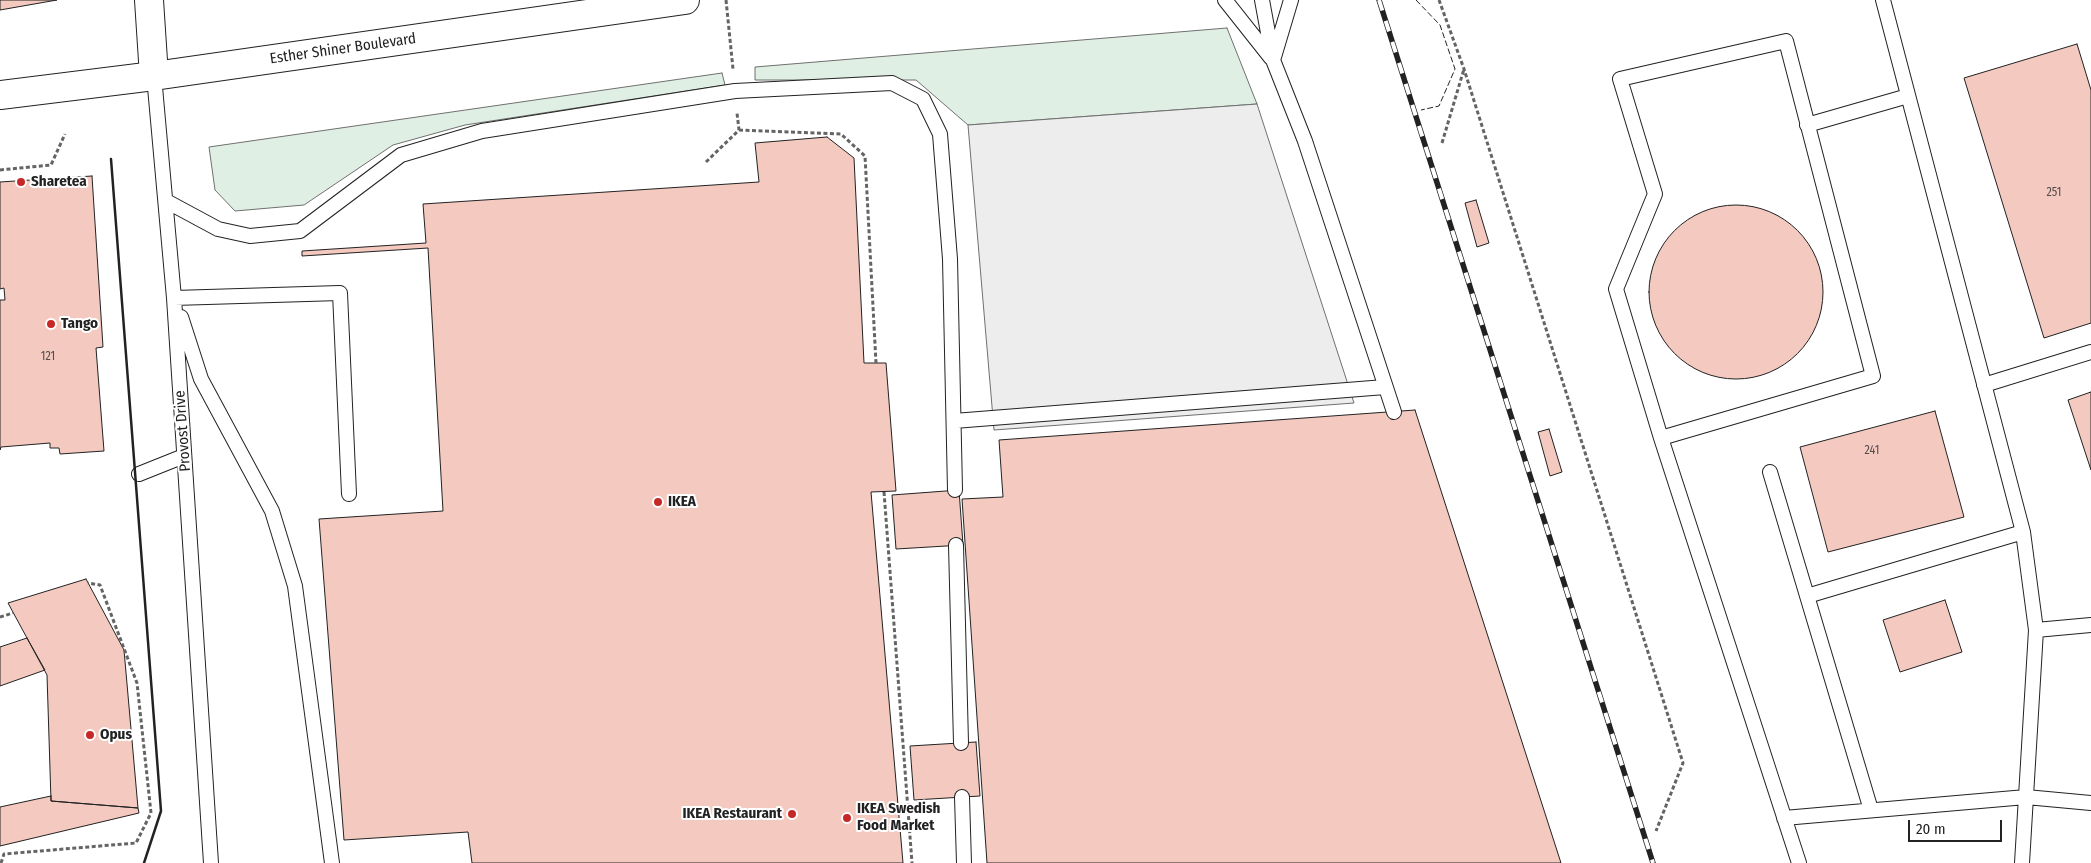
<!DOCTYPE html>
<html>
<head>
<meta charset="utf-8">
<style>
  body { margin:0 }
  #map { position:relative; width:2091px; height:863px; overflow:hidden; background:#fff; font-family:"Fira Sans Condensed",sans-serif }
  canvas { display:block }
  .scale { position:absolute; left:1908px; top:820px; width:94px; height:22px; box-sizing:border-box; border:2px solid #222; border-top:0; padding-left:6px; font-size:15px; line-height:18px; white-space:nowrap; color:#222; -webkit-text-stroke:4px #fff; paint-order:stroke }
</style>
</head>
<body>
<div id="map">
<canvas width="2091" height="863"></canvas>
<div class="scale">20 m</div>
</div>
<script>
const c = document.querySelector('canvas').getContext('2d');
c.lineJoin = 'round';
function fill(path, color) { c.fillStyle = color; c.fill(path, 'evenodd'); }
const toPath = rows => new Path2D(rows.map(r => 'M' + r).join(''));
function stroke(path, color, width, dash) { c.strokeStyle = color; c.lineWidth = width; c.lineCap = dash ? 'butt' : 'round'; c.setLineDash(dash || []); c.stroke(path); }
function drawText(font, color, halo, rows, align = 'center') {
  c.font = font + ' "Fira Sans Condensed",sans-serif'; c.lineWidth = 4; c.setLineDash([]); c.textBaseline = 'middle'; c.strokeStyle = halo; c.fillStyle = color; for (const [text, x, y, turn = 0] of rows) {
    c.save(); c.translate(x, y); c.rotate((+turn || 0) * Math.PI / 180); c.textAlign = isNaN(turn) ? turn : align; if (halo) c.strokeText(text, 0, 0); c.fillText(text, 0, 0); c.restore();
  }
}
const green = toPath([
  [1227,28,1257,104,968,125,916,80,755,80,755,67,1227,28],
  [722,73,725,85,465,125,393,145,304,205,235,211,215,190,209,147,722,73]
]);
const parking = toPath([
  [1257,104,1354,403,994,430,968,125,1257,104]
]);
const building = toPath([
  [0,0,57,0,0,10,0,0],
  [2077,44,2091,90,2091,323,2044,338,1964,78,2077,44],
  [827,137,854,158,864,363,886,363,896,491,871,492,903,863,472,863,468,832,344,840,319,519,443,511,428,248,302,256,302,251,426,243,423,204,759,182,755,143,827,137],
  [92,176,103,347,96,348,104,451,60,454,59,448,50,448,50,443,1,447,0,450,0,300,5,300,4,288,0,289,0,182,92,176],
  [1476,200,1489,243,1477,247,1465,203,1476,200],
  '1649 292a87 87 0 1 1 174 0a87 87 0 1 1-174 0Z',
  [2091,392,2091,470,2068,400,2091,392],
  [1415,410,1561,863,987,863,962,499,1003,497,999,440,1415,410],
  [1935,411,1964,517,1828,552,1800,447,1935,411],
  [1549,429,1562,472,1550,476,1538,432,1549,429],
  [959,490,963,545,896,549,892,495,959,490],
  [86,579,124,650,138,808,51,801,47,675,8,603,86,579],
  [1945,600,1962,652,1900,672,1883,620,1945,600],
  [27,638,45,670,0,686,0,647,27,638],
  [976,742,980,796,914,800,910,746,976,742],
  [51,796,51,801,138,808,139,813,0,846,0,807,51,796]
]);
const path = toPath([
  [726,0,733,69],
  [1439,0,1464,69,1683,763,1656,831],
  [739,130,841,134,865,156,876,363],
  [1442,143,1464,69],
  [706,162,739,130,737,113],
  [0,170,51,165,65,134],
  [884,492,912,863],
  [0,617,13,613],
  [1,863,4,854,136,843,151,813,137,683,100,585,88,583]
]);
const service = toPath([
  [1225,0,1271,58],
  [1262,0,1273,60,1305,141,1394,412],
  [1883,0,2023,532,2036,630,2091,625],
  [1274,57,1291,0],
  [154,76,174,298,211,863],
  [1807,125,1908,96],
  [166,201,218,229,250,236,300,231,401,155,482,131,735,91,892,83,923,99,940,134,950,259,955,490],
  [174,298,340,293,349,494],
  [181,317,201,379,272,511,295,586,332,863],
  [1984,385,2091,352],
  [954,421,1385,387],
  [1661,438,1873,376,1786,41,1620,79,1655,194,1616,289,1661,438,1799,863],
  [1770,472,1871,810],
  [139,474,184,456],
  [956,545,961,743],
  [1807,596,2023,532],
  [962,797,964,863],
  [1784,818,2026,797,2091,803],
  [2022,863,2036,630]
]);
const minor = toPath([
  [0,95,154,76]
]);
const tertiary = toPath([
  [149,0,154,76,685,0]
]);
const rail = toPath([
  [1379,0,1653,863]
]);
const fence = toPath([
  [1416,0,1440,25,1455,69,1439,106,1421,110]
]);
const wall = toPath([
  [111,159,161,811,144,863]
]);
const markers = [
  [21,182,5,"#c62828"],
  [51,324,5,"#c62828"],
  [658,502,5,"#c62828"],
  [90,735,5,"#c62828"],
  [792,814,5,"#c62828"],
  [847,818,5,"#c62828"]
];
const numberNames = [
  ["251",2054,193],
  ["121",48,357],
  ["241",1872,451]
];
const streetNames = [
  ["Esther Shiner Boulevard",343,49,-8],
  ["Provost Drive",183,431,-94]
];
const poiNames = [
  ["Sharetea",31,182],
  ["Tango",61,324],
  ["IKEA",668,502],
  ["Opus",100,735],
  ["IKEA Swedish",857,809],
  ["Food Market",857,826],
  ["IKEA Restaurant",782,814,"right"]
];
fill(green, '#e0efe3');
stroke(green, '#6f6f6f', 1);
fill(parking, '#ededed');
stroke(parking, '#6f6f6f', 1);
fill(building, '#f3c9c0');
stroke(building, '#222', 1);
stroke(service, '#222', 16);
stroke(minor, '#222', 30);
stroke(tertiary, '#222', 30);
stroke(path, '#646464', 3, [4, 2.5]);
stroke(service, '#fff', 14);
stroke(minor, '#fff', 28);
stroke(tertiary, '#fff', 28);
stroke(rail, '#222', 5.5);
stroke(rail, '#fff', 4, [11]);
stroke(fence, '#222', 1, [6, 2.5]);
stroke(wall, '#222', 2.5);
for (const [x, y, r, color] of markers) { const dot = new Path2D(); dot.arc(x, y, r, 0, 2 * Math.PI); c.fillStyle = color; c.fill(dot); stroke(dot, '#fff', 2); }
drawText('12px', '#564c4a', null, numberNames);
drawText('15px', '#222', '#fff', streetNames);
drawText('bold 15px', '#222', '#fff', poiNames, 'left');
</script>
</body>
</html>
